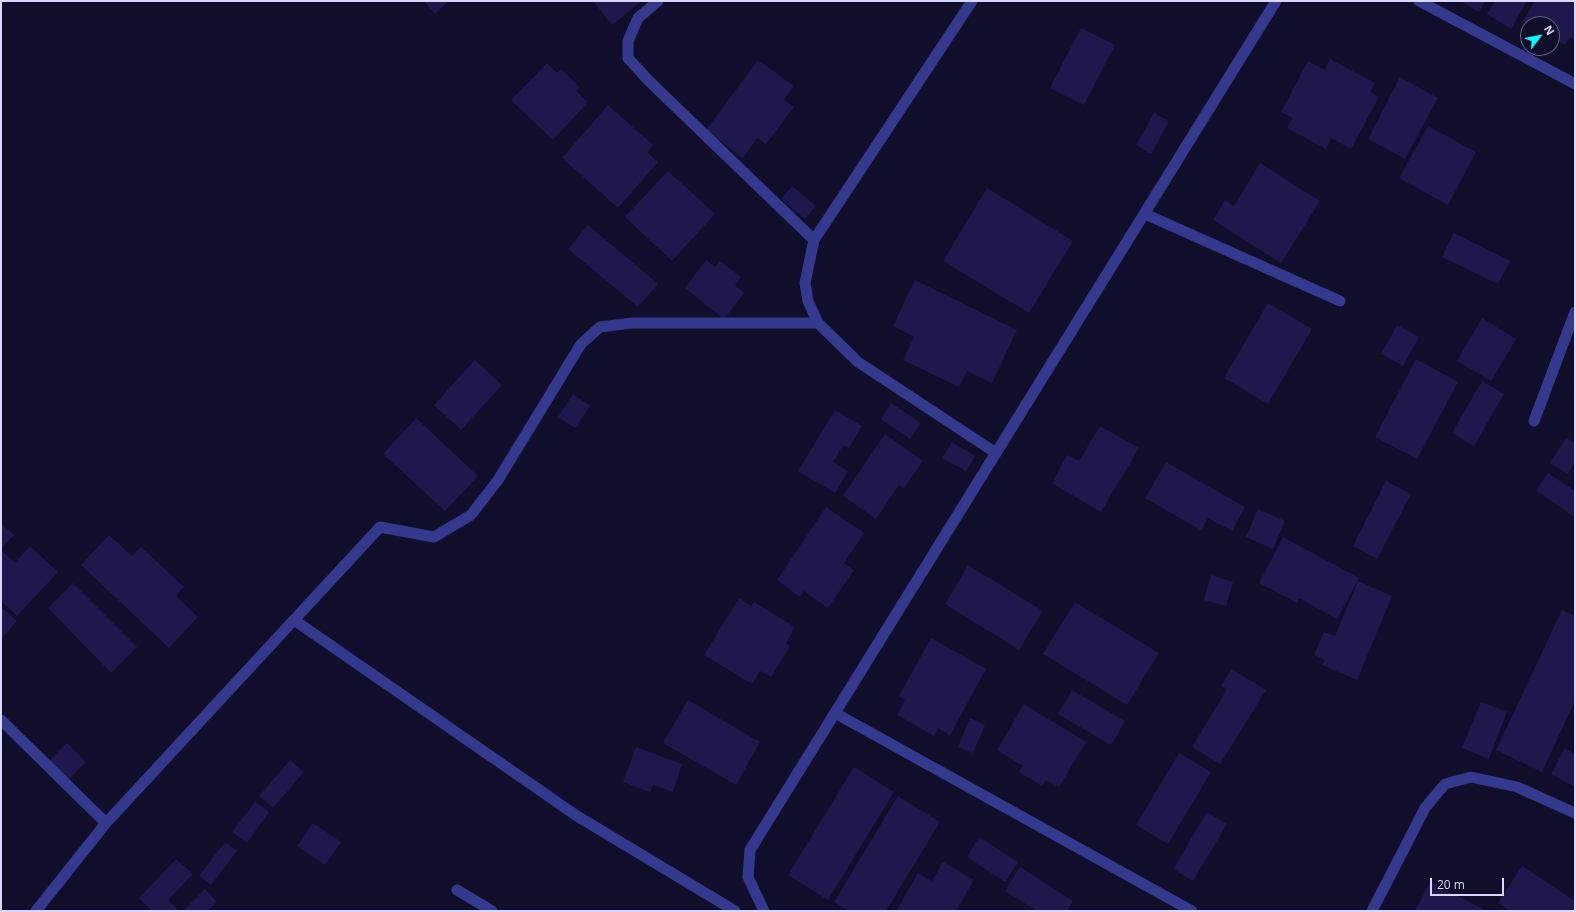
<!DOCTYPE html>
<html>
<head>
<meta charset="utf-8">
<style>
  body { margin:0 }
  #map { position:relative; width:1576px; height:912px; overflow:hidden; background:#100e2a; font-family:"Open Sans",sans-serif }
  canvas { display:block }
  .frame { position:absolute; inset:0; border:2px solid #d8d7ff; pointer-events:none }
  .north { position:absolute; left:1520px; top:16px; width:40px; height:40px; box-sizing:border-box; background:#100e2a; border:1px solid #605e7f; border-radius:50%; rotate:58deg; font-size:11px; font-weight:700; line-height:16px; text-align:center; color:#d8d7ff }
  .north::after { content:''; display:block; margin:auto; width:14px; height:18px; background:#03fdff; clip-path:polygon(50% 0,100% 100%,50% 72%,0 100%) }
  .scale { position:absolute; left:1430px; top:878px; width:74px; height:18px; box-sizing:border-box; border:2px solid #d8d7ff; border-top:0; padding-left:5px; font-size:12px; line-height:14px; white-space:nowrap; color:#d8d7ff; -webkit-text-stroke:3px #100e2a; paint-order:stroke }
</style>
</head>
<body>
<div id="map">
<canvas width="1576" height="912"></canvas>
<div class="frame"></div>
<div class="north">N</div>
<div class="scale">20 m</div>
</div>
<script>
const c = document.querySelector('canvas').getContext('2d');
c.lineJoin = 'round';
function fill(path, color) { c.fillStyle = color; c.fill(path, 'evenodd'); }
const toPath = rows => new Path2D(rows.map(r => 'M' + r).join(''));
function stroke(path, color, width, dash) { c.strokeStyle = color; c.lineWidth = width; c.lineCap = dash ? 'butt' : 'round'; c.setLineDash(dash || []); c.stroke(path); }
const building = toPath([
  [424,1,449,1,435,14],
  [593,1,642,1,612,25],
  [1460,1,1485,1,1479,12],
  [1495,1,1527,1,1511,29,1487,14],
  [1535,1,1575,1,1575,40,1570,37,1565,45,1552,38,1552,24,1528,24,1523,21],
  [1081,28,1115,45,1084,105,1050,88],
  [1330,59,1375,83,1370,92,1379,97,1351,149,1331,138,1326,149,1287,128,1293,118,1281,112,1308,61,1325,70],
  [758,60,794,86,784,100,794,107,766,144,757,138,743,158,706,130],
  [547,63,557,73,561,69,580,87,576,91,588,102,553,140,511,100],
  [1400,77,1438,98,1405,159,1368,139],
  [608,105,653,145,647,152,658,162,618,208,562,158],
  [1154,113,1169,121,1151,154,1136,145],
  [1428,126,1476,152,1448,205,1399,178],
  [1260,163,1320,201,1281,263,1213,220,1225,200,1234,206],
  [668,171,715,214,672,261,625,217],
  [792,186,816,206,805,219,781,199],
  [987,188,1073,241,1029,313,943,261],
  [588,225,658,284,638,307,568,249],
  [1454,233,1510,261,1498,284,1442,257],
  [706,260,715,267,720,261,741,277,735,285,744,293,724,319,685,288],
  [915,280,1017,330,992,383,967,371,959,387,903,360,914,337,893,326],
  [1268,303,1312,329,1268,404,1224,378],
  [1482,318,1516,339,1491,381,1457,361],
  [1397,325,1419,337,1403,366,1381,354],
  [1416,359,1458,382,1417,459,1375,437],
  [475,360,502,385,461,430,434,405],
  [1482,381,1504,394,1474,446,1452,433],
  [573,394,590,406,575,428,558,417],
  [891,403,921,423,910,439,881,419],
  [835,410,862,426,849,448,843,445,833,462,848,471,835,493,798,471],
  [416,418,478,476,445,511,383,454],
  [1100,426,1139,448,1101,512,1052,483,1067,455,1079,461],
  [885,434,923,461,904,488,899,485,876,519,843,496],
  [1566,438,1575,444,1575,462,1568,474,1550,463],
  [952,442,975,456,966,471,942,458],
  [1166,462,1245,507,1232,531,1208,518,1201,530,1145,498],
  [1548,473,1575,491,1575,513,1573,516,1536,490],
  [1386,481,1411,494,1377,559,1353,546],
  [826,507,864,533,844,563,854,570,828,608,804,591,800,597,777,580],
  [1258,509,1285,521,1273,549,1246,537],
  [1,523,14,535,1,549],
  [109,535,132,556,141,547,184,587,176,596,198,617,169,648,81,565],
  [1283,537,1359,578,1337,619,1299,598,1297,603,1259,583],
  [30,546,58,572,17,616,1,601,1,550,15,563],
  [968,565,1043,611,1019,650,945,604],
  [1211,575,1233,582,1226,606,1204,600],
  [1358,581,1392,596,1357,680,1322,665,1325,660,1314,655,1324,632,1335,636],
  [73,583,137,647,111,673,48,608],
  [739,598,751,606,754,602,795,627,786,643,790,646,771,677,760,671,752,684,704,655],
  [1075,602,1159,653,1127,705,1043,654],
  [1,607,17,621,1,639],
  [1562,610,1575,616,1575,701,1542,772,1496,750],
  [931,638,986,669,950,735,938,728,934,736,897,715,905,700,899,696],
  [1232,669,1266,690,1220,764,1192,747,1227,689,1221,686],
  [1072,690,1125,721,1111,745,1058,714],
  [688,700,760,742,736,785,663,743],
  [1481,702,1507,712,1489,759,1462,748],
  [1024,704,1086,742,1059,787,1046,780,1042,786,1019,772,1023,766,997,750],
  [970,718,985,725,973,753,958,747],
  [67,743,86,762,68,780,49,761],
  [636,747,682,764,673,792,653,785,650,792,623,782],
  [1565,748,1575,754,1575,787,1551,774],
  [1179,753,1211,772,1168,844,1136,825],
  [290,760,304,772,273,808,259,796],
  [854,767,894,792,828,900,788,875],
  [898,796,940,822,886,911,848,911,834,902],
  [255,802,269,812,247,843,232,832],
  [1207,812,1227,824,1193,881,1173,869],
  [313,823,341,842,325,865,297,846],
  [979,837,1018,862,1005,882,967,857],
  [225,842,237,851,211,885,199,876],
  [176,859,193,874,168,900,179,911,152,911,139,898],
  [943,862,974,880,956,911,896,911,918,873,932,881],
  [1522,866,1575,901,1575,911,1510,911,1498,903],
  [1020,867,1073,901,1067,911,1037,911,1005,891],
  [1430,882,1487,911,1415,911],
  [205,889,217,902,207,911,183,911]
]);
const minor = toPath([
  [658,1,638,18,628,41,628,58,649,81,814,240],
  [972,1,814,240,805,283,808,301,818,323,858,362,996,453],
  [1419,1,1575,84],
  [1145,214,1340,301],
  [1534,421,1575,312],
  [294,620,577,816,735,911],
  [835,713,1192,911],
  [1,720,106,823],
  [457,890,492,911],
  [36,911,106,823,380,527,434,537,471,515,498,480,581,344,600,327,632,323,818,323],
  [764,911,748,877,750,850,1276,1],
  [1372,911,1425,808,1445,784,1471,777,1517,787,1575,813]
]);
fill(building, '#1e184d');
stroke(minor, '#34398e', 11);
</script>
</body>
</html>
